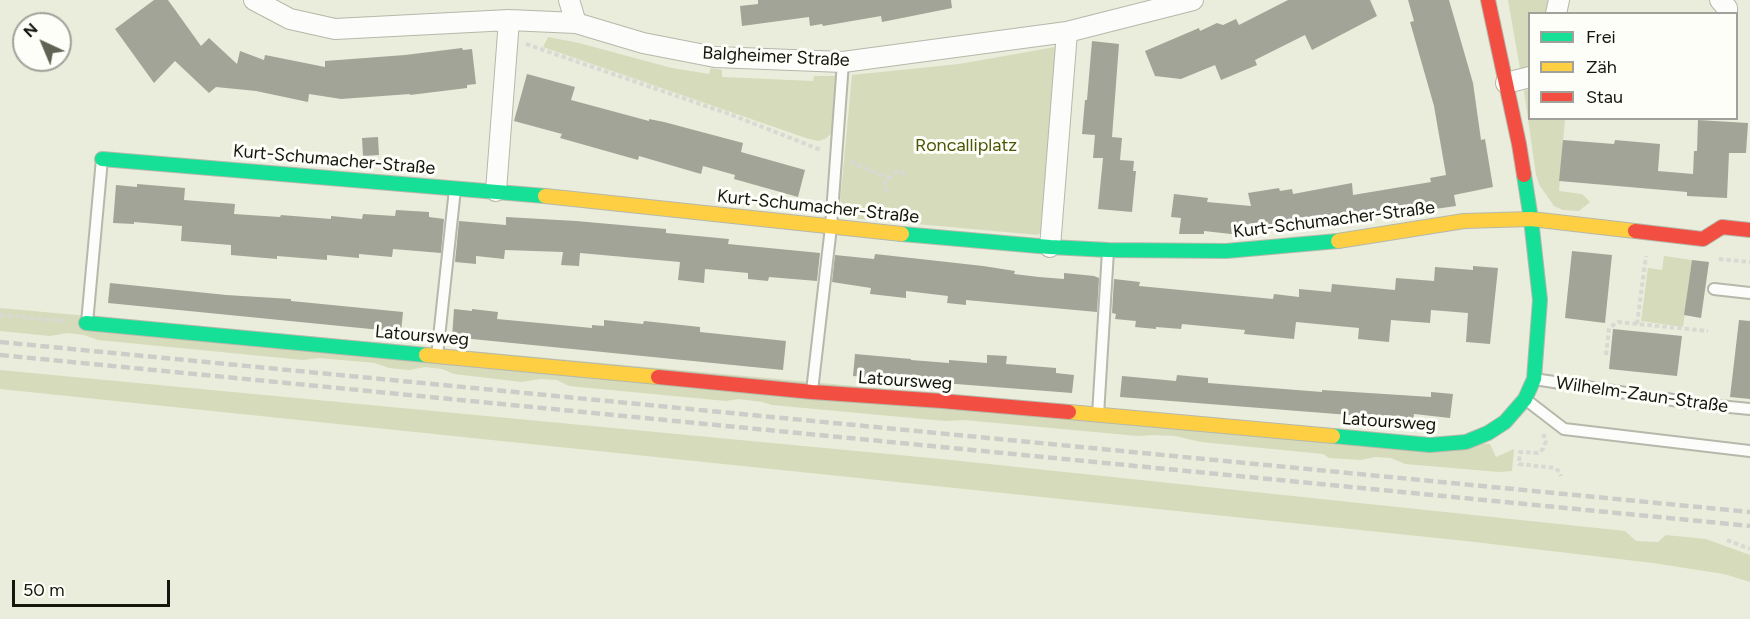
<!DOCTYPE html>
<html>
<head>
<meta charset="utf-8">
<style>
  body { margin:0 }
  #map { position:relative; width:1750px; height:619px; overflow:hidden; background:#eaeddb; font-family:Figtree,sans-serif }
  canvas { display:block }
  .legend { position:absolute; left:1528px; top:12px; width:210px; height:108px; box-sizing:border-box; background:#fdfef8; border:2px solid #a0a29a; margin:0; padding:8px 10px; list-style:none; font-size:18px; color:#15170c }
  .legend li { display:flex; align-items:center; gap:12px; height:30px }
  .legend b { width:30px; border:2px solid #a0a29a }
  .north { position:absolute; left:12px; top:12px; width:60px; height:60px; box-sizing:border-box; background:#fdfef8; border:2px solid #a0a29a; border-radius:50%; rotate:316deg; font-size:16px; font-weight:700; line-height:24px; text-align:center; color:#15170c }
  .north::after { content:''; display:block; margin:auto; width:21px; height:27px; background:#606254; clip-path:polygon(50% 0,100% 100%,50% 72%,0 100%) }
  .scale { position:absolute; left:12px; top:580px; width:158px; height:27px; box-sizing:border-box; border:3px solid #15170c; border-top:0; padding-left:8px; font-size:18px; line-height:21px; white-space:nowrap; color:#15170c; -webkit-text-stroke:4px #fdfef8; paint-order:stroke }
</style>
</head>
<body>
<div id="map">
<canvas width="1750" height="619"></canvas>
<ul class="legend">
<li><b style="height:8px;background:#16e098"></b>Frei</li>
<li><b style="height:8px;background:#ffcf43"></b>Zäh</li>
<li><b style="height:8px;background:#f24e42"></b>Stau</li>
</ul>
<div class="north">N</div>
<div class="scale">50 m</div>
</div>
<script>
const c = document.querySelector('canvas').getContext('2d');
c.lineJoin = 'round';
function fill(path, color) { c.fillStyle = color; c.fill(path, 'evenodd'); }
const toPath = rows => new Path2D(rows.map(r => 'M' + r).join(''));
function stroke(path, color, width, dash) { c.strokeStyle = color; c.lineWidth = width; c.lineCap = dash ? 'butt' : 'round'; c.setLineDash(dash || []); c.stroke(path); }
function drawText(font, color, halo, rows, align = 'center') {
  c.font = font + ' Figtree,sans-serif'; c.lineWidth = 6; c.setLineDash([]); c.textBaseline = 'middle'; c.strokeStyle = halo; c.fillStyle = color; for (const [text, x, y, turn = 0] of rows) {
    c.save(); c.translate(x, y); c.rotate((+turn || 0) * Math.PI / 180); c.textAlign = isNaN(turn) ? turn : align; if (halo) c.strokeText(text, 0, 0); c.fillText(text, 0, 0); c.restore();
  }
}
const green = toPath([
  [1508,0,1549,0,1546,13,1530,14,1529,66,1524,70,1520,69],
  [548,37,579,43,672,68,709,74,711,68,722,70,722,77,813,81,814,76,838,76,837,126,832,133,825,139,818,141,806,138,543,47],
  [1061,46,1044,229,1038,235,850,218,843,212,840,203,852,75,959,64],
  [1529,89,1530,118,1565,119,1559,191,1582,194,1590,202,1579,211,1563,210,1554,206,1540,186,1536,175,1524,91],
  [1664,256,1692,260,1683,327,1641,321,1648,268,1662,270],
  [0,308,1490,444,1496,457,1514,449,1512,471,1499,472,1405,464,1391,458,1375,457,1361,460,1329,458,1323,454,1201,442,1175,436,1154,435,1138,436,964,420,945,421,772,405,762,402,739,399,726,401,569,386,557,380,540,379,522,382,454,374,442,369,425,367,409,370,389,368,375,363,319,358,303,360,98,340,84,335,67,333,50,336,0,331],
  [0,370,941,459,1625,531,1636,541,1658,542,1666,535,1706,539,1750,555,1750,582,1724,574,1653,563,1466,541,0,389]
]);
const building = toPath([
  [154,0,168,0,201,46,209,38,237,64,240,51,264,60,265,55,325,67,325,61,405,55,462,48,463,50,472,49,476,84,467,85,467,88,410,95,410,94,341,99,309,94,308,102,256,91,216,87,209,93,175,61,154,83,115,29],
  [758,0,951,0,952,8,882,22,881,16,823,26,822,24,810,26,809,17,742,26,740,6,758,4],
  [1288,0,1370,0,1377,16,1312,50,1305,35,1255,60,1257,65,1221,80,1215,65,1181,79,1155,76,1145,51,1199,28,1200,31,1217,23,1223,25,1236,19,1239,25],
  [1408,0,1449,0,1473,83,1481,140,1485,139,1493,187,1454,195,1456,206,1435,209,1435,204,1400,210,1401,214,1358,221,1358,218,1303,228,1302,223,1231,234,1204,231,1204,234,1179,234,1181,218,1171,217,1174,194,1208,198,1207,202,1251,206,1248,193,1279,188,1280,191,1292,189,1293,194,1352,183,1353,195,1431,182,1430,178,1446,175,1434,106,1410,22,1414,21],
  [1092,41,1119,44,1112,137,1122,138,1120,160,1134,161,1133,171,1136,171,1132,212,1098,209,1103,158,1093,158,1095,135,1082,134,1085,100,1087,100],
  [527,74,575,87,571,100,649,121,649,119,664,122,743,143,741,152,805,170,798,197,734,179,735,175,703,166,701,174,639,156,638,160,560,138,562,134,514,121],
  [1698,120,1748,123,1746,153,1729,153,1727,198,1687,196,1687,192,1559,181,1563,140,1614,144,1615,140,1660,144,1658,171,1693,174,1694,151,1697,151],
  [378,137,379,155,363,156,362,138],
  [137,184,185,188,184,200,235,204,234,214,280,217,281,215,331,219,331,216,362,219,363,214,395,216,396,210,429,212,429,217,444,219,441,253,393,249,392,257,359,254,359,258,327,255,327,260,277,256,277,259,231,255,231,245,181,241,182,226,134,222,134,224,113,223,116,185,137,187],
  [506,217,576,221,666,229,666,233,729,239,728,244,820,253,817,281,769,277,768,281,748,279,748,273,705,269,704,283,678,280,680,262,580,253,579,266,561,265,563,252,505,250,504,259,476,256,476,264,455,262,459,221,506,225],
  [1572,251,1612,255,1605,323,1565,318],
  [875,254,983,266,1015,271,1014,274,1039,277,1064,279,1064,273,1094,276,1099,278,1097,312,966,300,966,305,947,303,948,296,906,291,906,298,870,294,871,288,832,282,835,255,874,259],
  [1692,260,1709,262,1701,318,1684,315],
  [1473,266,1498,268,1490,344,1466,342,1468,313,1431,310,1430,323,1391,320,1389,342,1358,339,1359,328,1296,322,1294,339,1244,334,1245,330,1182,324,1181,329,1156,327,1156,329,1135,327,1136,321,1115,319,1116,314,1112,313,1114,279,1140,282,1139,286,1160,288,1273,299,1274,294,1299,297,1299,289,1331,292,1332,284,1395,290,1396,278,1434,281,1435,267,1473,270],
  [110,283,226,295,275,298,291,299,291,301,403,312,401,332,108,303],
  [454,309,472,311,472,309,498,312,497,319,592,328,592,325,604,326,604,320,643,324,644,321,700,327,700,332,786,341,783,370,452,337],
  [1739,320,1750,321,1750,399,1730,397],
  [1613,329,1682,336,1677,376,1609,369],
  [855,354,911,359,911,360,949,363,949,360,987,363,987,355,1007,356,1006,364,1056,368,1056,373,1074,375,1072,393,853,376],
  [1177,375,1208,378,1208,383,1322,392,1322,390,1431,397,1431,392,1453,394,1450,418,1414,414,1413,420,1120,397,1122,376,1176,381]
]);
const path = toPath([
  [526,44,732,115,821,150],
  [851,162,889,178],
  [887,192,885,181,897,172,908,175],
  [1719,259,1750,262],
  [0,315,65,321],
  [1637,324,1646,256],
  [1606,355,1609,328,1618,322,1708,331],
  [1543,434,1546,441,1543,449,1538,453,1520,452,1519,464,1555,468,1560,472,1561,476],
  [1727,540,1750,549]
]);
const lane = toPath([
  [1714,289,1750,293],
  [87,323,102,159],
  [437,356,455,189],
  [1534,379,1699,404,1750,409],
  [812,391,831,227,843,62],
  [1525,399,1564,429,1750,451],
  [1098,415,1108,251]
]);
const street = toPath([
  [254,0,290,19,335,29,509,20,576,23,643,43,715,57,843,62,1067,32,1193,0],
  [569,0,576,23],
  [1720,0,1727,8,1727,14],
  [1556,14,1559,0],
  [1506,83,1530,77],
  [496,191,509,20],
  [1050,247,1067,32]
]);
const fast = toPath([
  [102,159,545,196],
  [902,234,1050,247,1108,250,1226,251,1338,241],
  [86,323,426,355],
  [1333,436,1430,445,1466,442,1488,433,1505,422,1525,399,1534,379,1540,300,1531,219,1524,175]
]);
const slow = toPath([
  [545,196,902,234],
  [1338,241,1464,221,1531,219,1635,231],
  [426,355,658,377],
  [1069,412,1333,436]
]);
const jam = toPath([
  [1488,0,1519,144,1524,175],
  [1635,231,1703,239,1722,227,1750,230],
  [658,377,812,392,942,401,1069,412]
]);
const rail = toPath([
  [0,342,1750,512],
  [0,355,1750,526]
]);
const streetNames = [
  ["Balgheimer Straße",776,57,3],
  ["Kurt-Schumacher-Straße",334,160,5],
  ["Kurt-Schumacher-Straße",818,207,6],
  ["Kurt-Schumacher-Straße",1334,220,-7],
  ["Latoursweg",422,336,5],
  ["Latoursweg",905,381,4],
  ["Wilhelm-Zaun-Straße",1642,395,8],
  ["Latoursweg",1389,422,4]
];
const parkNames = [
  ["Roncalliplatz",966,146]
];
fill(green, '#d6dbbb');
fill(building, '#a2a497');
stroke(lane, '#b5b8aa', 14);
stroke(street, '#b5b8aa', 22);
stroke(fast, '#b5b8aa', 16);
stroke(slow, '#b5b8aa', 16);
stroke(jam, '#b5b8aa', 16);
stroke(path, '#d9d9d4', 4, [4.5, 3]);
stroke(lane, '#fcfcfa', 10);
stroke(street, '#fcfcfa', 20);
stroke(fast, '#16e098', 14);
stroke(slow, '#ffcf43', 14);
stroke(jam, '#f24e42', 14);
stroke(rail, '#cccdc8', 4.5, [9, 4.5]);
drawText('18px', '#15170c', '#fdfef8', streetNames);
drawText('18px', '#4c5406', '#fdfef8', parkNames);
</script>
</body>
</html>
